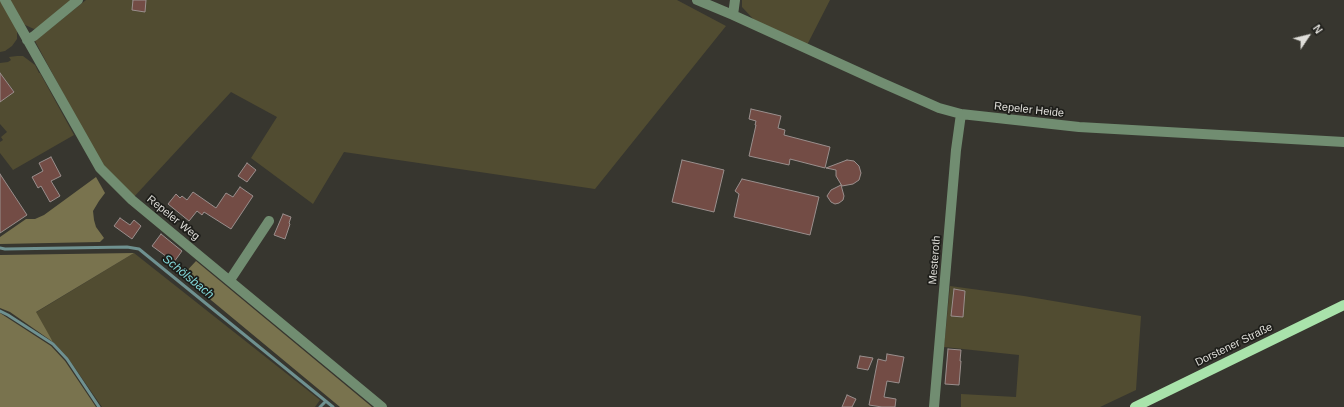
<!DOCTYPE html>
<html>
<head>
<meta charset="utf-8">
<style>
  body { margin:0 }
  #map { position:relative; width:1344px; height:407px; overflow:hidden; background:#37362f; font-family:Arial,sans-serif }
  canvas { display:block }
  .north { position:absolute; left:1288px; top:16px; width:40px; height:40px; -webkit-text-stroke:3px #1e1e1a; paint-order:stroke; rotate:55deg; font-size:11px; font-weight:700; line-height:16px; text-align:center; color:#dfded9 }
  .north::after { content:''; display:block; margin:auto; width:14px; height:18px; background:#dfded9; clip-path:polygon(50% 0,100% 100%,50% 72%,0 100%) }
</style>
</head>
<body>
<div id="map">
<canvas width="1344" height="407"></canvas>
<div class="north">N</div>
</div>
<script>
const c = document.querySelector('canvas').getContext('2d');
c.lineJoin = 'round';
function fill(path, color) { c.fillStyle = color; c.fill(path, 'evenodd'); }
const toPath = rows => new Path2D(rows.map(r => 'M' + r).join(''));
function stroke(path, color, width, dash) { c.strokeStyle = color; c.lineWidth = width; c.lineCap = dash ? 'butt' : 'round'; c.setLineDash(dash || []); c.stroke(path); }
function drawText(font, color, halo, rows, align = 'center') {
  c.font = font + ' Arial,sans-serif'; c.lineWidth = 3.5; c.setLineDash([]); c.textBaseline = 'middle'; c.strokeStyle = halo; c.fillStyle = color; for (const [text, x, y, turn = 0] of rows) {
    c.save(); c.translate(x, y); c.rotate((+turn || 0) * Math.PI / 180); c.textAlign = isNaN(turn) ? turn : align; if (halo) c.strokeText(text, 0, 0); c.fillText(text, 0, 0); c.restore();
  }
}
const green = toPath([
  [0,0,1,0,17,30,17,39,12,46,5,51,0,52],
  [10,0,75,0,42,27,34,29,23,24],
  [86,0,677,0,726,26,595,189,344,152,313,204,251,158,277,117,231,92,132,199,101,164,35,41],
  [742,0,830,0,807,45,756,22,742,7],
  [17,56,23,56,35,65,39,73,40,73,74,135,13,170,0,153,0,142,3,140,1,137,7,132,0,124,0,102,14,91,3,77,0,80,0,63,8,62,11,60,9,57],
  [134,253,320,400,315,407,102,407,68,358,53,342,35,313],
  [950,286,1024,296,1141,316,1136,390,1100,407,961,407,961,394,1016,397,1019,355,944,347]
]);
const forest = toPath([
  [96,177,105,193,99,201,93,211,94,220,96,227,104,238,100,242,0,244,0,237,26,219,35,219,44,215],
  [134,253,36,312,53,342,10,312,0,308,0,255],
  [196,261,372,407,340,407,182,276],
  [0,313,51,346,65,361,96,407,0,407]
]);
const stream = toPath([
  [0,248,5,249,127,247,139,249,333,407],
  [0,311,8,315,53,344,67,359,99,407],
  [320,407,326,401]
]);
const building = toPath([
  [133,0,146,0,145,12,132,10,133,0],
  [0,73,14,92,0,102,0,73],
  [751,109,781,116,778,128,785,130,784,135,830,147,825,168,790,159,789,165,749,156,756,125,755,125,756,121,749,119,751,109],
  [51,157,61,176,51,181,60,196,50,202,41,186,38,188,32,177,43,171,39,163,51,157],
  [682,160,724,170,714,212,672,202,682,160],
  [847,160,854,161,859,166,861,173,859,180,853,184,842,186,836,176,836,170,826,168,847,160],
  [247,163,256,170,247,182,238,176,247,163],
  [0,174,27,215,0,233,0,174],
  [742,179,819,197,810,235,734,217,739,194,735,191,742,179],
  [841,185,844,196,843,200,839,203,835,204,831,202,827,196,831,190,841,185],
  [240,187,253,196,231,229,204,212,202,215,197,211,189,221,168,204,176,194,180,198,182,196,187,200,193,192,216,208,226,193,233,197,240,187],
  [283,214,291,217,289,223,290,224,285,239,274,235,283,214],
  [120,218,130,225,134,220,141,226,132,239,114,226,120,218],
  [161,234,182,251,174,262,152,246,161,234],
  [954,289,965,291,963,317,951,316,954,289],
  [948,349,961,350,960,361,961,361,959,385,945,384,948,349],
  [887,354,904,357,899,383,887,381,884,397,896,399,895,407,882,407,869,405,878,359,886,361,887,354],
  [860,356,873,358,868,370,857,368,860,356],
  [847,395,856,399,852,407,842,407,847,395]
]);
const minor = toPath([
  [5,0,100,168,132,200,382,407],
  [697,0,733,15,880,82,939,108,961,114,1079,127,1344,142],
  [733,15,735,0],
  [27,40,34,36,78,0],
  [230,280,269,221],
  [934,407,956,150,961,114]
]);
const major = toPath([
  [1135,407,1344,305]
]);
const streetNames = [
  ["Repeler Heide",1029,110,6],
  ["Repeler Weg",173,218,39],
  ["Mesteroth",935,260,-85],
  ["Dorstener Straße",1234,345,-26]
];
const waterNames = [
  ["Schölsbach",188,277,39]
];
fill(green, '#514c31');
fill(forest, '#79734e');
stroke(stream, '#6f9190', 3);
fill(building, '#734c45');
stroke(building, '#9a8f8d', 1);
stroke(minor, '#718d71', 10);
stroke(major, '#a9e3ab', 10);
drawText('11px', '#dfded9', '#1e1e1a', streetNames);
drawText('italic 12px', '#83d9db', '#1e1e1a', waterNames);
</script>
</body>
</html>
